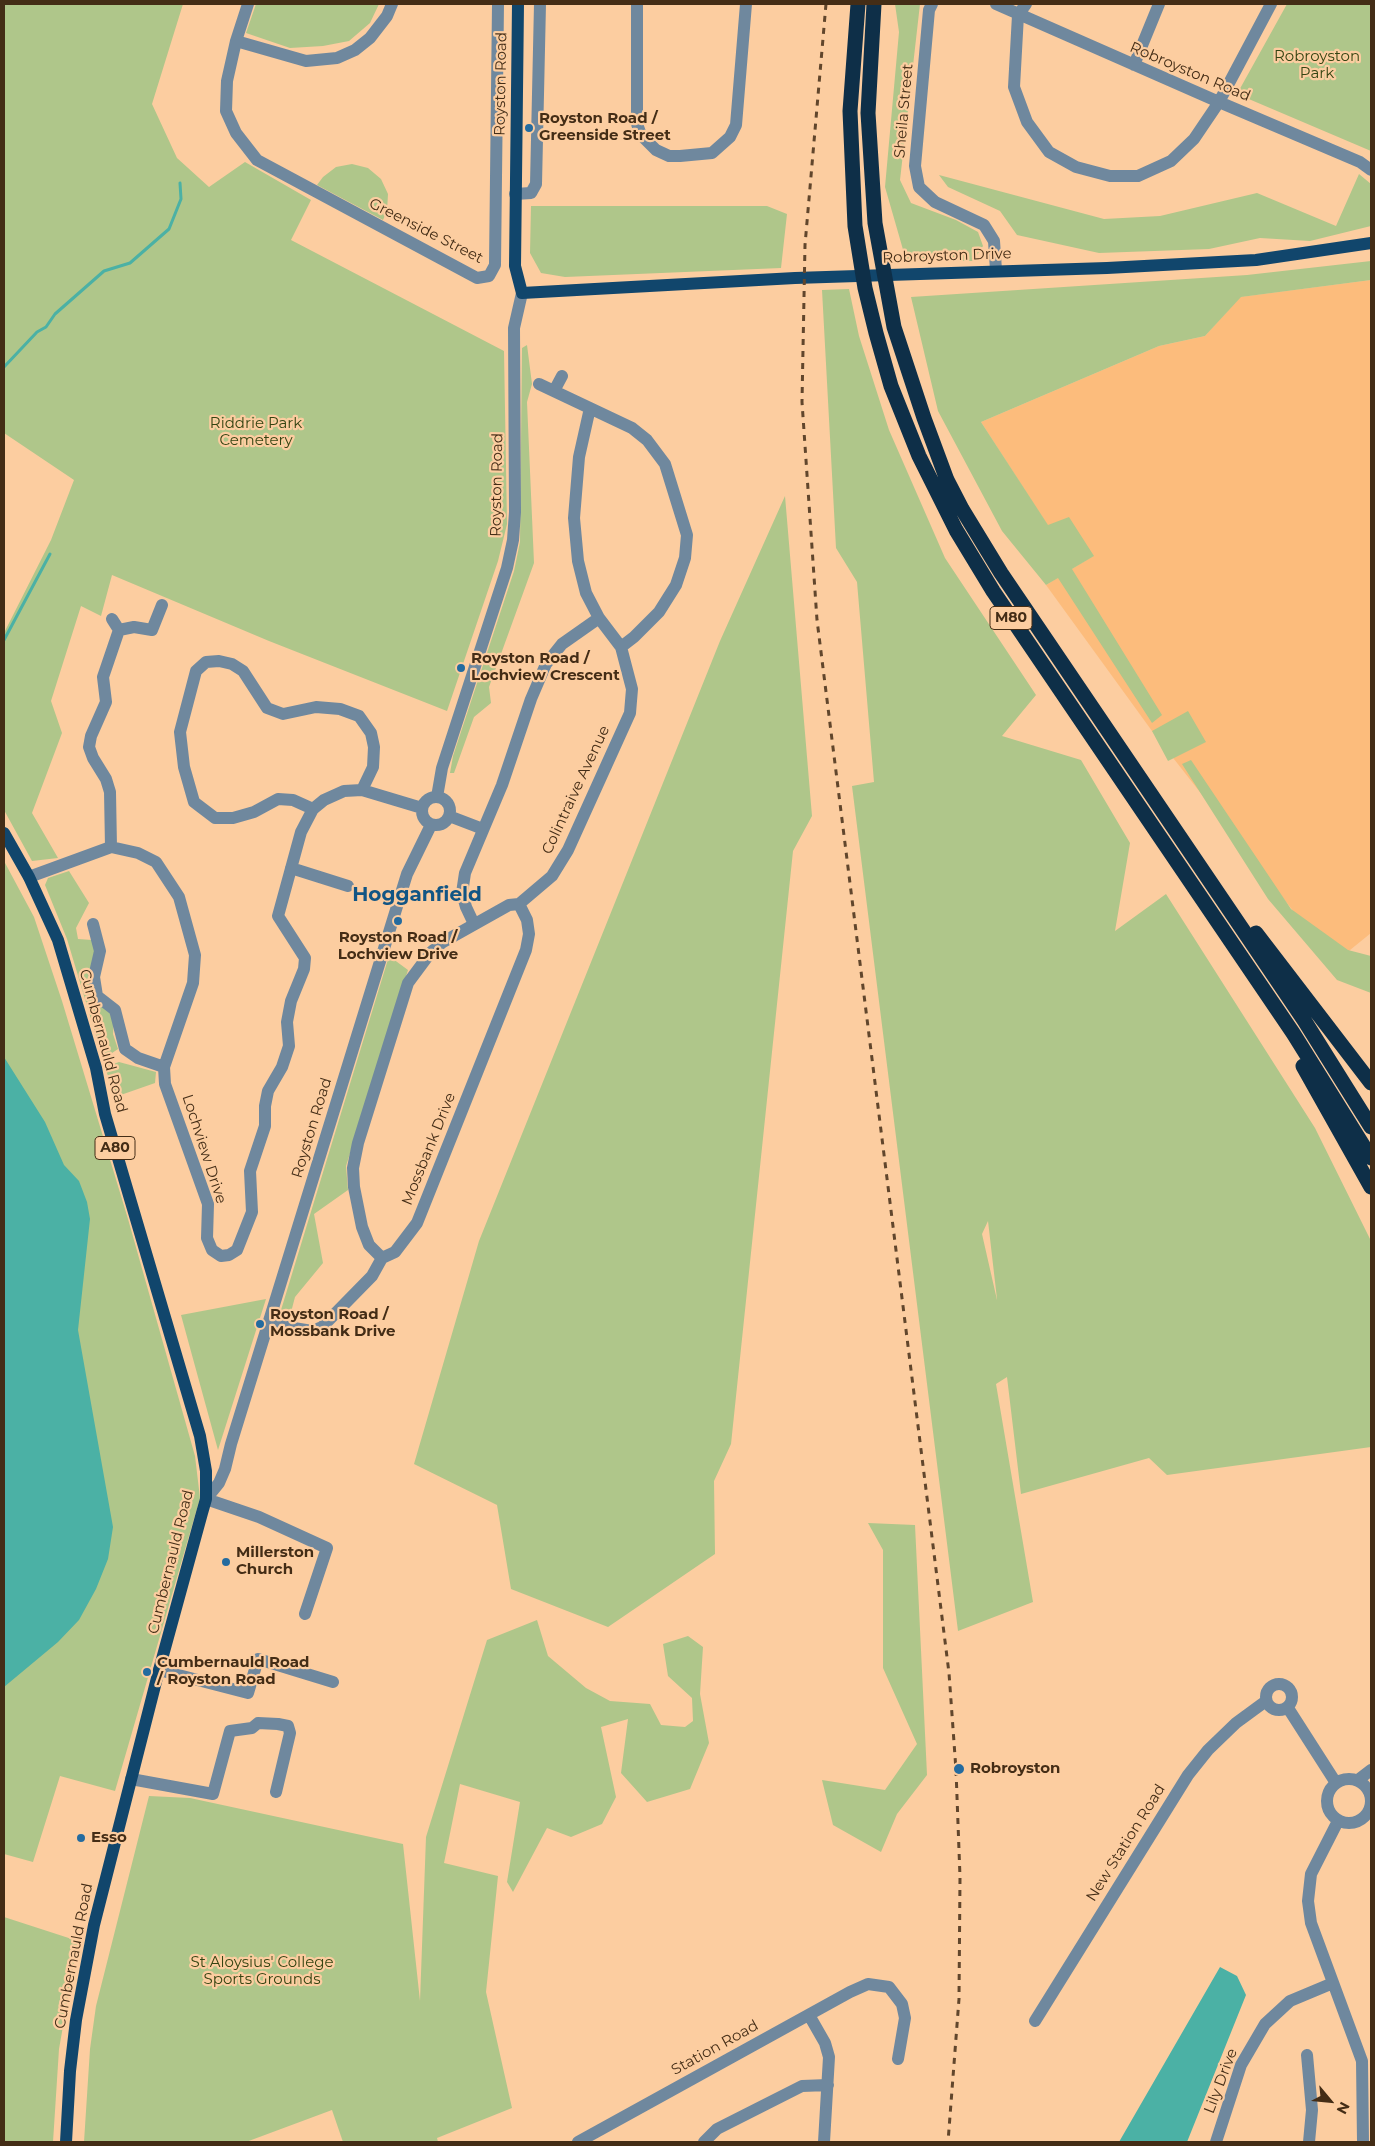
<!DOCTYPE html>
<html>
<head>
<meta charset="utf-8">
<style>
  body { margin:0 }
  #map { position:relative; width:1375px; height:2146px; overflow:hidden; background:#fccda0; font-family:Montserrat,sans-serif }
  canvas { display:block }
  .frame { position:absolute; inset:0; border:5px solid #442d16; pointer-events:none }
  .north { position:absolute; left:1305px; top:2076px; width:50px; height:50px; -webkit-text-stroke:4px #fccda0; paint-order:stroke; rotate:118deg; font-size:14px; font-weight:700; line-height:20px; text-align:center; color:#442d16 }
  .north::after { content:''; display:block; margin:auto; width:18px; height:22px; background:#442d16; clip-path:polygon(50% 0,100% 100%,50% 72%,0 100%) }
</style>
</head>
<body>
<div id="map">
<canvas width="1375" height="2146"></canvas>
<div class="frame"></div>
<div class="north">N</div>
</div>
<script>
const c = document.querySelector('canvas').getContext('2d');
c.lineJoin = 'round';
function fill(path, color) { c.fillStyle = color; c.fill(path, 'evenodd'); }
const toPath = rows => new Path2D(rows.map(r => 'M' + r).join(''));
function stroke(path, color, width, dash) { c.strokeStyle = color; c.lineWidth = width; c.lineCap = dash ? 'butt' : 'round'; c.setLineDash(dash || []); c.stroke(path); }
function drawText(font, color, halo, rows, align = 'center') {
  c.font = font + ' Montserrat,sans-serif'; c.lineWidth = 4.5; c.setLineDash([]); c.textBaseline = 'middle'; c.strokeStyle = halo; c.fillStyle = color; for (const [text, x, y, turn = 0] of rows) {
    c.save(); c.translate(x, y); c.rotate((+turn || 0) * Math.PI / 180); c.textAlign = isNaN(turn) ? turn : align; if (halo) c.strokeText(text, 0, 0); c.fillText(text, 0, 0); c.restore();
  }
}
const built = toPath([
  [1371,280,1371,933,1334,963,1152,731,1046,585,1093,556,1048,526,981,422,1159,346,1205,336,1240,297]
]);
const green = toPath([
  [4,4,183,4,152,104,177,158,209,187,245,162,311,200,291,240,504,351,507,524,498,561,447,711,269,641,112,575,101,616,81,606,51,701,62,733,32,813,58,858,32,861,4,810,4,633,51,540,74,480,4,433],
  [256,4,379,4,370,23,349,41,323,46,290,48,246,33],
  [895,4,920,4,900,180,911,203,956,220,978,232,983,246,973,261,906,260,885,187,899,32],
  [1287,4,1371,4,1371,151,1237,94],
  [352,164,368,168,381,179,388,194,387,211,383,220,317,185,323,177,336,167],
  [1359,174,1371,184,1371,226,1310,241,1260,238,1209,249,1099,253,1017,235,1000,211,948,187,939,175,1104,219,1160,216,1257,193,1336,226],
  [531,206,767,206,787,214,781,268,565,277,541,273,530,253],
  [1371,261,1371,280,1241,297,1205,336,1159,346,981,422,1048,525,1069,517,1094,556,1072,569,1162,715,1152,723,1058,578,1046,585,1002,531,938,411,911,297,1247,275],
  [849,289,859,336,889,430,945,558,1036,695,1002,736,1081,760,1130,843,1115,931,1166,894,1315,1128,1371,1241,1371,1447,1167,1475,1149,1458,1021,1494,1007,1377,996,1384,1033,1602,958,1631,852,786,874,782,857,582,836,548,822,290],
  [988,1221,997,1299,997,1300,982,1234],
  [527,345,532,384,527,402,534,563,489,687,491,703,474,717,454,773,450,773,453,756,514,571,520,542,522,348],
  [785,496,812,816,793,851,731,1444,714,1481,715,1554,608,1627,511,1589,497,1505,414,1464,479,1241,720,641],
  [1188,711,1206,742,1168,761,1152,731],
  [1191,760,1291,909,1348,950,1371,956,1371,993,1337,980,1268,899,1182,764],
  [4,861,34,917,62,1001,128,1219,195,1456,200,1498,115,1791,60,1776,33,1862,4,1854],
  [69,871,89,903,76,928,78,939,92,940,96,947,90,978,114,1019,113,1034,118,1049,103,1059,67,939,45,885,48,878],
  [389,956,408,970,346,1166,348,1190,314,1214,323,1263,295,1297,289,1320,281,1310],
  [119,1062,156,1072,155,1083,115,1097,105,1067],
  [266,1299,218,1450,181,1315],
  [868,1523,915,1525,927,1775,897,1814,881,1852,833,1825,822,1780,885,1790,917,1744,883,1668,883,1550],
  [537,1620,548,1656,586,1688,610,1701,650,1704,661,1725,685,1727,693,1721,692,1698,668,1676,663,1644,688,1636,703,1647,700,1694,709,1743,690,1789,647,1802,621,1773,628,1719,601,1727,616,1797,602,1824,571,1837,547,1828,513,1892,507,1882,520,1802,460,1784,444,1863,498,1876,486,1992,512,2108,437,2138,438,2142,343,2142,332,2110,246,2142,84,2142,90,2049,96,2006,149,1796,190,1798,403,1844,420,2001,426,1837,487,1640],
  [4,1917,78,1941,59,2049,53,2142,4,2142]
]);
const water = toPath([
  [4,1057,45,1122,64,1165,79,1181,87,1202,90,1219,78,1330,113,1527,108,1559,96,1589,79,1620,58,1642,4,1687],
  [1220,1967,1237,1976,1246,1995,1187,2142,1119,2142]
]);
const stream = toPath([
  [4,367,37,332,46,327,55,314,104,271,130,263,169,229,181,199,180,183],
  [4,640,50,554]
]);
const minor = toPath([
  [248,4,236,41,227,81,226,111,236,133,257,160,477,278,489,276,495,265,498,4],
  [637,4,637,124,641,135,656,150,669,156,680,156,712,153,730,137,736,125,746,4],
  [932,4,929,10,915,166,919,187,935,202,984,225,994,241,996,270],
  [996,4,1219,102,1360,162,1371,170],
  [1026,4,1018,15,1014,87,1027,122,1049,152,1076,167,1110,176,1138,176,1171,161,1194,139,1219,102,1271,4],
  [236,41,306,61,337,58,355,50,370,38,387,16,392,4],
  [1134,65,1159,4],
  [515,194,531,193,536,184,540,4],
  [539,384,632,428,647,440,665,464,687,535,685,558,676,585,659,612,634,637,621,647],
  [554,391,562,376],
  [119,630,134,627,152,630,162,605],
  '422 811a14 14 0 1 1 28 0a14 14 0 1 1-28 0Z',
  [437,797,442,768,507,568,513,540,515,512,514,328,522,293],
  [313,809,293,800,278,799,254,812,233,818,215,818,194,802,184,767,180,732,196,671,206,662,219,661,232,664,243,671,267,708,283,714,316,707,340,709,359,716,371,733,374,747,373,767,362,790],
  [449,816,483,829],
  [111,847,110,792,106,779,93,758,89,747,91,736,106,702,103,677,119,630,112,619],
  [291,868,348,886],
  [29,877,111,847,138,853,156,862,179,897,195,955,193,983,164,1067,165,1084,208,1204,207,1238,212,1250,221,1256,229,1255,237,1250,252,1212,250,1171,265,1126,265,1106,268,1091,282,1067,289,1046,287,1022,291,1001,304,969,305,958,278,916,301,832,313,809,324,800,344,791,362,790,422,808],
  [93,924,100,951,94,977,97,996,115,1010,125,1049,138,1058,164,1067],
  [474,924,466,907,462,893,465,873,502,785,531,699,546,664,562,644,599,618],
  [382,1258,369,1245,362,1227,354,1187,353,1168,358,1143,408,983,431,952,443,942,509,905,519,904,552,876,568,850,630,713,632,689,621,647,599,618,586,593,578,561,574,518,579,457,590,408],
  [269,1324,312,1331,322,1327,372,1276,382,1258,395,1252,417,1223,526,950,529,934,527,920,519,904],
  [305,1614,327,1548,259,1517,206,1499,219,1483,225,1469,231,1444,407,874,431,825],
  [159,1670,248,1693,258,1659,333,1682],
  '1266 1697a13 13 0 1 1 26 0a13 13 0 1 1-26 0Z',
  [1288,1708,1336,1783],
  '1327 1801a22 22 0 1 1 44 0a22 22 0 1 1-44 0Z',
  [131,1779,213,1794,230,1731,252,1728,258,1723,278,1724,288,1726,290,1733,276,1792],
  [1358,1780,1371,1770],
  [1338,1821,1311,1874,1308,1901,1311,1923,1362,2061,1363,2142],
  [809,2015,825,2043,829,2057,824,2142],
  [1035,2021,1188,1775,1208,1750,1236,1723,1266,1701],
  [1307,2055,1312,2110,1309,2142],
  [578,2142,850,1992,868,1984,889,1987,902,2004,905,2018,898,2059],
  [704,2142,717,2129,802,2086,828,2085],
  [1216,2142,1241,2065,1265,2024,1290,2001,1333,1983]
]);
const major = toPath([
  [518,4,515,266,522,293,795,278,1107,268,1256,260,1371,243],
  [4,833,29,877,58,940,96,1068,105,1114,200,1436,206,1471,206,1499,202,1513,159,1670,94,1925,76,2020,70,2071,66,2142]
]);
const highway = toPath([
  [858,4,850,111,855,226,865,288,876,333,891,386,919,456,956,530,993,591,1293,1033,1371,1158],
  [874,4,868,113,875,223,894,327,924,418,947,480,962,509,1001,573,1304,1020,1371,1127],
  [1256,933,1371,1083],
  [1303,1066,1371,1187]
]);
const rail = toPath([
  [826,4,805,245,802,402,817,620,949,1673,956,1770,960,1877,959,1999,948,2142]
]);
const markers = [
  [529,128,5,"#246b9f"],
  [461,668,5,"#246b9f"],
  [398,921,5,"#246b9f"],
  [260,1324,5,"#246b9f"],
  [226,1562,5,"#246b9f"],
  [147,1672,5,"#246b9f"],
  [959,1769,6,"#246b9f"],
  [81,1838,5,"#246b9f"]
];
const shields = [
  [1011,618,42],
  [115,1148,40]
];
const shieldNames = [
  ["M80",1011,618],
  ["A80",115,1148]
];
const parkNames = [
  ["Robroyston",1317,57],
  ["Park",1317,74],
  ["Riddrie Park",256,424],
  ["Cemetery",256,441],
  ["St Aloysius' College",262,1963],
  ["Sports Grounds",262,1980]
];
const streetNames = [
  ["Robroyston Road",1190,72,23],
  ["Royston Road",501,84,-89],
  ["Sheila Street",904,111,-85],
  ["Greenside Street",426,231,27],
  ["Robroyston Drive",947,256,-2],
  ["Royston Road",497,485,-89],
  ["Colintraive Avenue",576,790,-65],
  ["Cumbernauld Road",103,1041,75],
  ["Royston Road",312,1128,-73],
  ["Lochview Drive",204,1149,72],
  ["Mossbank Drive",429,1149,-68],
  ["Cumbernauld Road",171,1562,-76],
  ["New Station Road",1126,1843,-58],
  ["Cumbernauld Road",74,1956,-79],
  ["Station Road",715,2048,-29],
  ["Lily Drive",1221,2081,-69]
];
const poiNames = [
  ["Royston Road /",539,119],
  ["Greenside Street",539,136],
  ["Royston Road /",471,659],
  ["Lochview Crescent",471,676],
  ["Royston Road /",398,938,"center"],
  ["Lochview Drive",398,955,"center"],
  ["Royston Road /",270,1315],
  ["Mossbank Drive",270,1332],
  ["Millerston",236,1553],
  ["Church",236,1570],
  ["Cumbernauld Road",157,1663],
  ["/ Royston Road",157,1680],
  ["Robroyston",970,1769],
  ["Esso",91,1838]
];
const districtNames = [
  ["Hogganfield",417,895]
];
fill(built, '#fcbc7c');
fill(green, '#afc68a');
fill(water, '#4bb1a5');
stroke(stream, '#4bb1a5', 3);
stroke(minor, '#6f889e', 12);
stroke(major, '#11466c', 12);
stroke(highway, '#0e2f48', 15);
stroke(rail, '#61462c', 3, [6, 6]);
for (const [x, y, r, color] of markers) { const dot = new Path2D(); dot.arc(x, y, r, 0, 2 * Math.PI); c.fillStyle = color; c.fill(dot); stroke(dot, '#fccda0', 2); }
for (const [x, y, w] of shields) { const box = new Path2D(); box.roundRect(x - w / 2, y - 11.5, w, 23, 4); c.fillStyle = '#fccda0'; c.fill(box); stroke(box, '#442d16', 1); }
drawText('bold 14px', '#442d16', null, shieldNames);
drawText('15px', '#344412', '#fccda0', parkNames);
drawText('15px', '#442d16', '#fccda0', streetNames);
drawText('bold 15px', '#442d16', '#fccda0', poiNames, 'left');
drawText('bold 20px', '#125584', '#fccda0', districtNames);
</script>
</body>
</html>
